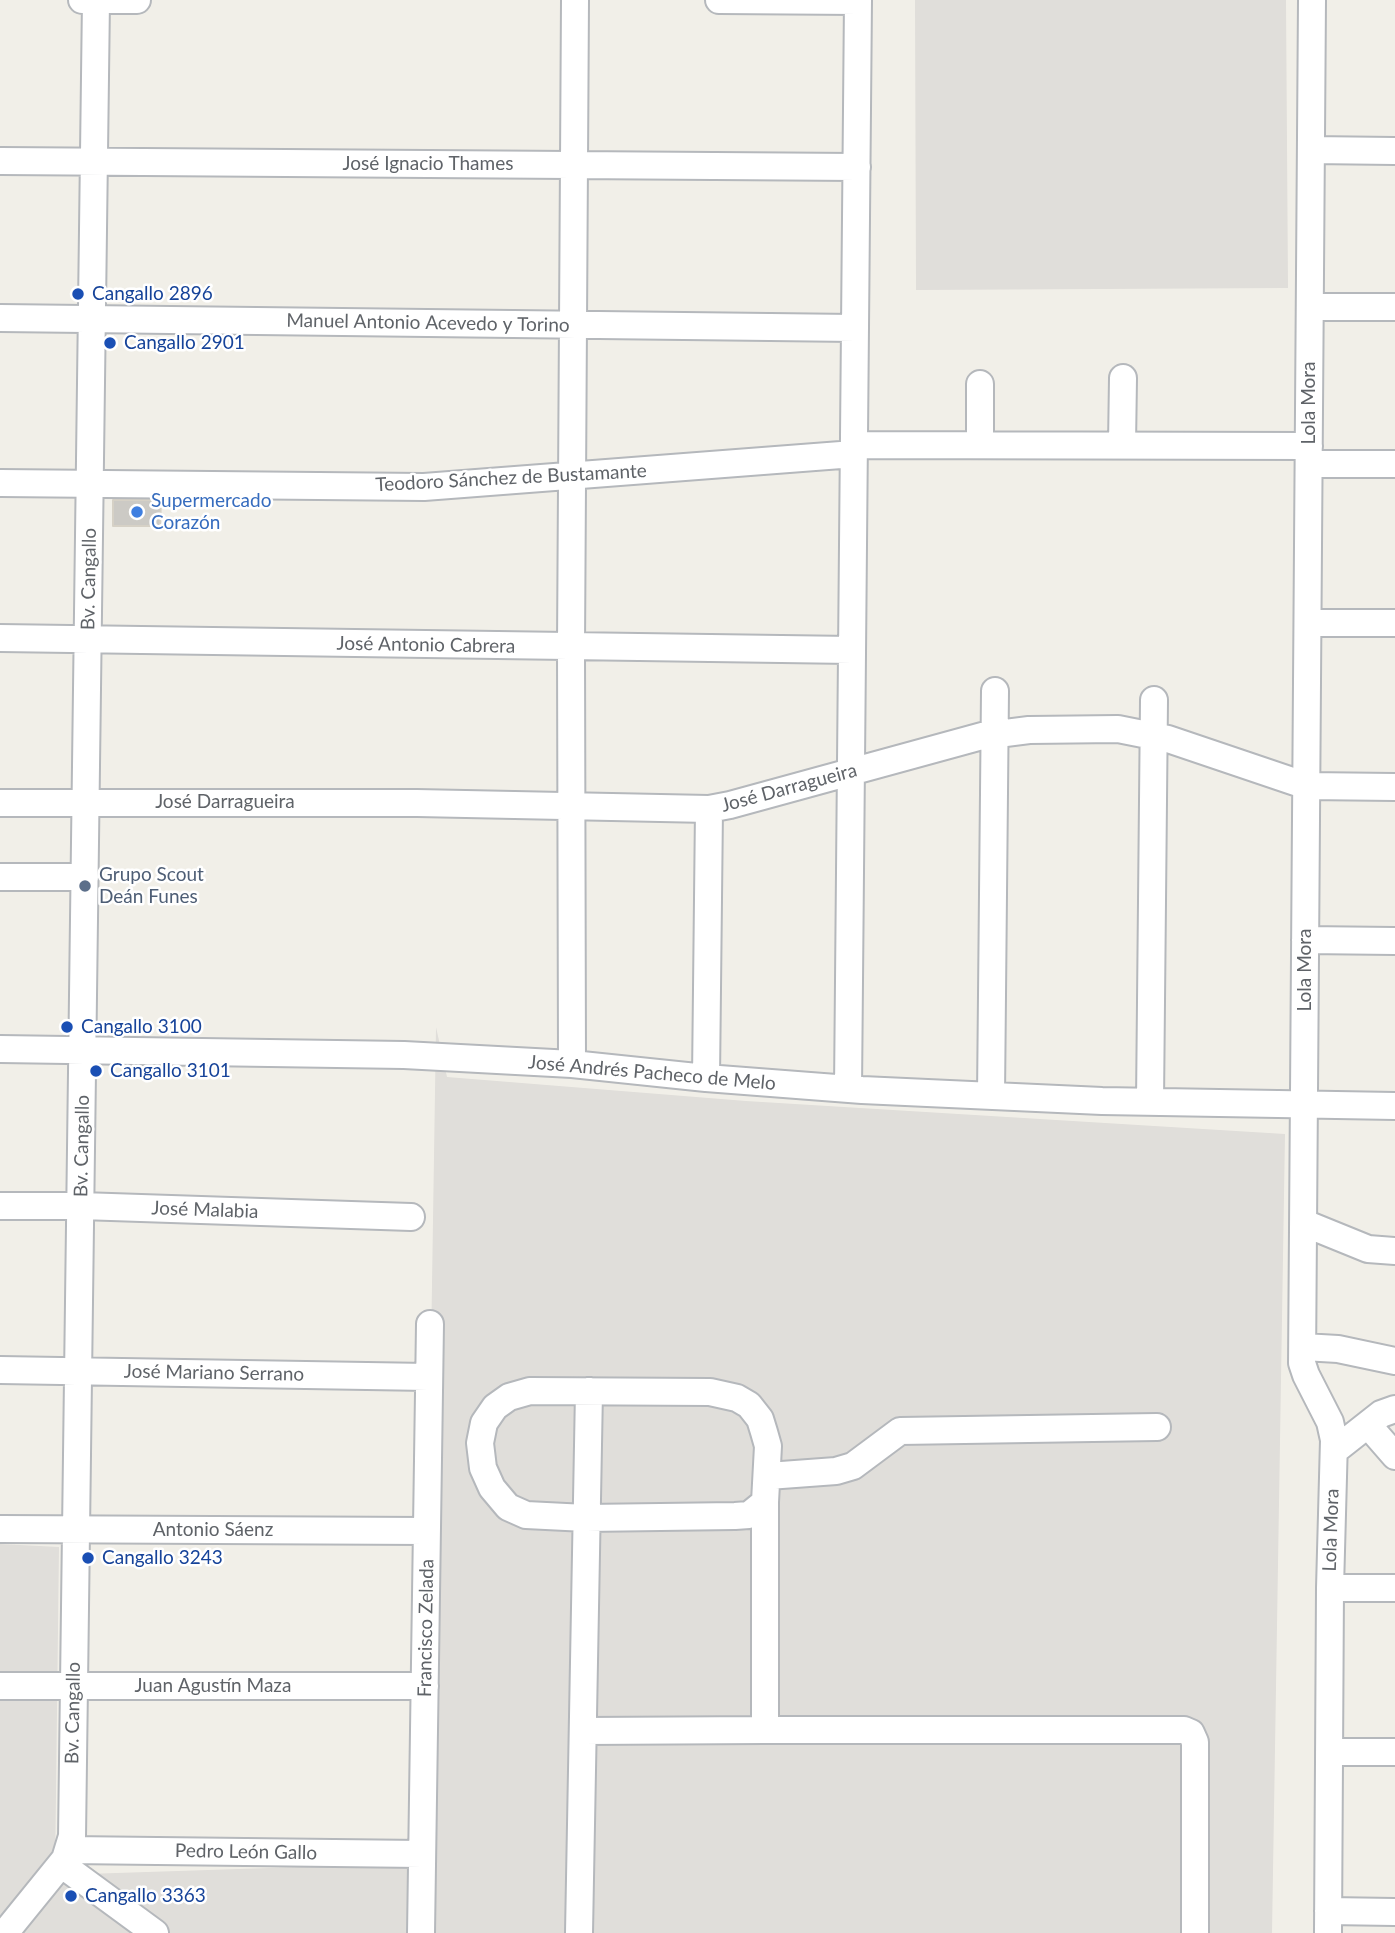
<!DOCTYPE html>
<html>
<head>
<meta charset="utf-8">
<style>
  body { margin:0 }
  canvas { display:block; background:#f1efe8 }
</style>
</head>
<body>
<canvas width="1395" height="1933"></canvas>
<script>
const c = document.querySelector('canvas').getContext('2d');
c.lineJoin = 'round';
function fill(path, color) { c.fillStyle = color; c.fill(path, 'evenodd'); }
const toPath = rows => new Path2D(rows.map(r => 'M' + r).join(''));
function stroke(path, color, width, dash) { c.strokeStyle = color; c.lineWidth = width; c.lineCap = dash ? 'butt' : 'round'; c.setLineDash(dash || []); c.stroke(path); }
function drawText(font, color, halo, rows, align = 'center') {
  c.font = font + ' Lato,sans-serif'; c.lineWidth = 5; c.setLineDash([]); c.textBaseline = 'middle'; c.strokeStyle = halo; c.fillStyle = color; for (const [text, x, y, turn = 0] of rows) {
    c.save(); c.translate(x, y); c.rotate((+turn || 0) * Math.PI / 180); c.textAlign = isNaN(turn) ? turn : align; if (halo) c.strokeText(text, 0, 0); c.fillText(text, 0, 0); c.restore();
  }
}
const industrial = toPath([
  [915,0,1286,0,1288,288,916,290],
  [436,1027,447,1077,746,1101,1285,1134,1272,1933,0,1933,0,1544,59,1547,55,1875,423,1863]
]);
const building = toPath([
  [113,500,161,500,160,526,113,526,113,500]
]);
const minor = toPath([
  [82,0,137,0],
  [719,0,858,1],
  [1312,0,1302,1363,1306,1375,1330,1422,1334,1440,1330,1588,1328,1933],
  [1311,150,1395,151],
  [0,161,857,167],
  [1310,307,1395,307],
  [0,318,855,328],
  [980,384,980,444],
  [854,445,1309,446],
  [1122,445,1123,378],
  [1309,464,1395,464],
  [0,483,424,487,854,454],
  [1308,623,1395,623],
  [0,638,852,650],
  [0,803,417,803,709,809,730,805,982,736,1029,730,1118,729,1168,739,1307,786,1395,787],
  [0,877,85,877],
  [1305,940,1395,941],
  [0,1049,404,1055,572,1064,706,1078,862,1090,1102,1101,1395,1106],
  [572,1064,571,647,575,0],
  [706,1078,709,809],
  [848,1089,858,0],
  [991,1096,995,691],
  [1150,1102,1154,700],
  [0,1206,81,1206,411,1217],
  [1304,1223,1368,1249,1395,1251],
  [1303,1347,1338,1349,1395,1361],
  [0,1370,428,1377],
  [530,1391,710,1392,737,1398,749,1405,760,1419,764,1432,768,1446,765,1502,749,1515,735,1516,586,1518,526,1515,508,1507,492,1488,483,1468,480,1443,484,1423,495,1407,509,1397,530,1391],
  [1368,1425,1395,1456],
  [1334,1451,1381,1414,1395,1409],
  [768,1476,836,1471,853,1466,900,1431,1157,1427],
  [0,1529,427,1531],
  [1330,1588,1395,1588],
  [0,1686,425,1686],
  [765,1730,1184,1730,1191,1733,1195,1742,1195,1933],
  [583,1731,765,1730,765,1502],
  [1329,1752,1395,1752],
  [69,1850,422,1854],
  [61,1864,155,1933],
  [1328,1911,1395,1912],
  [5,1933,65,1859,72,1836,96,0],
  [421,1933,430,1324],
  [579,1933,589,1391]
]);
const markers = [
  [78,294,7,"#1a4fb4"],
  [110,343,7,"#1a4fb4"],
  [137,512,7,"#3f7fe0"],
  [85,886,7,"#5c6f8a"],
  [67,1027,7,"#1a4fb4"],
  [96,1071,7,"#1a4fb4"],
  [88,1558,7,"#1a4fb4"],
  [71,1896,7,"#1a4fb4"]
];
const streetNames = [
  ["José Ignacio Thames",428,164],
  ["Manuel Antonio Acevedo y Torino",428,323,1],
  ["Lola Mora",1309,403,-90],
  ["Teodoro Sánchez de Bustamante",511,478,-3],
  ["Bv. Cangallo",89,579,-89],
  ["José Antonio Cabrera",426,645,1],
  ["José Darragueira",789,788,-15],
  ["José Darragueira",225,802],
  ["Lola Mora",1305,970,-90],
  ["José Andrés Pacheco de Melo",652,1073,5],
  ["Bv. Cangallo",82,1146,-89],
  ["José Malabia",205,1210,2],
  ["José Mariano Serrano",214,1373,1],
  ["Antonio Sáenz",213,1530],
  ["Lola Mora",1331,1530,-88],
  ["Francisco Zelada",426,1628,-89],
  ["Juan Agustín Maza",213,1686],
  ["Bv. Cangallo",73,1713,-89],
  ["Pedro León Gallo",246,1852,1]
];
const transitNames = [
  ["Cangallo 2896",92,294],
  ["Cangallo 2901",124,343],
  ["Cangallo 3100",81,1027],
  ["Cangallo 3101",110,1071],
  ["Cangallo 3243",102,1558],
  ["Cangallo 3363",85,1896]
];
const shopNames = [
  ["Supermercado",151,501],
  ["Corazón",151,523]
];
const serviceNames = [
  ["Grupo Scout",99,875],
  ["Deán Funes",99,897]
];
fill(industrial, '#e0deda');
fill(building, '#cccac5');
stroke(building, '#d6d1c6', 2);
stroke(minor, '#b5b8bc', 30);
stroke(minor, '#fff', 26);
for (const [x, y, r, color] of markers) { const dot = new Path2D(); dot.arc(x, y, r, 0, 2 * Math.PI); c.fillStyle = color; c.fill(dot); stroke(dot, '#fff', 2.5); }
drawText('19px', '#5f6368', '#fff', streetNames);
drawText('19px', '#164399', '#fff', transitNames, 'left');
drawText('19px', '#366cbe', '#fff', shopNames, 'left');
drawText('19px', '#4e5e75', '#fff', serviceNames, 'left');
</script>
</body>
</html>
